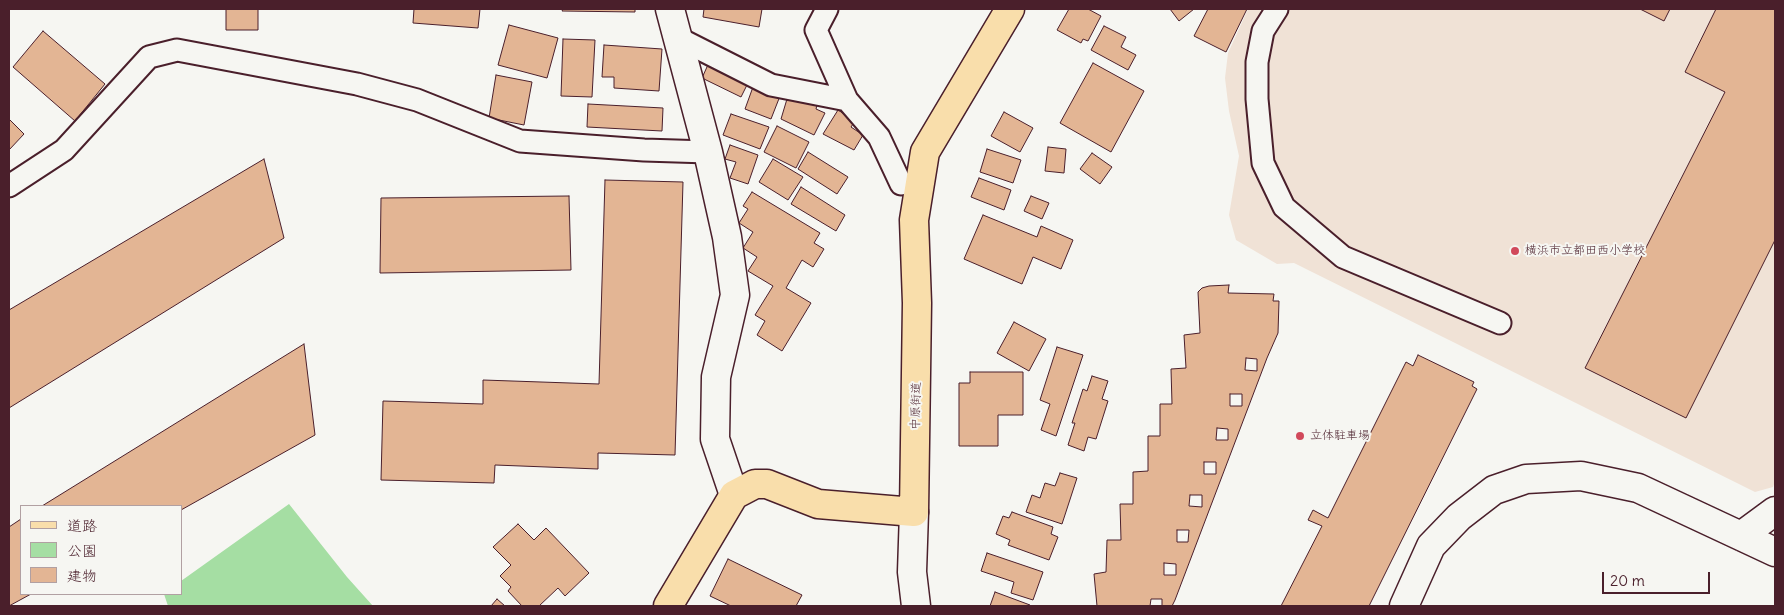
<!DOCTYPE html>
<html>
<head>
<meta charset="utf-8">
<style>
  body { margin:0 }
  #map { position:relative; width:1784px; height:615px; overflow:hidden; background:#f6f6f2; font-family:Delius,"Klee One",sans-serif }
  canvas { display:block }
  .frame { position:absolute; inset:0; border:10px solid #4a1f2b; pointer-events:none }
  .legend { position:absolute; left:20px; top:505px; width:162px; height:90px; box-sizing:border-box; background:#f6f6f2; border:1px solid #b1a0a2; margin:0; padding:6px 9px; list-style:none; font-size:15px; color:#4a1f2b }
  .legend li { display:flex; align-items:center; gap:10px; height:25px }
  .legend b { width:25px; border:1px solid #b1a0a2 }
  .scale { position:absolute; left:1602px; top:572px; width:108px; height:22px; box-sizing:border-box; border:2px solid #4a1f2b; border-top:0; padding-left:6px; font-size:15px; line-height:18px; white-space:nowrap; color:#4a1f2b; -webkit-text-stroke:4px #f6f6f2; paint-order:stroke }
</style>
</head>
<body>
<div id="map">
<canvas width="1784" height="615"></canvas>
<div class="frame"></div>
<ul class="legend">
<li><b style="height:6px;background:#f9deab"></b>道路</li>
<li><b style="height:14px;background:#a5dea3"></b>公園</li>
<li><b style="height:14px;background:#e3b594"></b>建物</li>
</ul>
<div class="scale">20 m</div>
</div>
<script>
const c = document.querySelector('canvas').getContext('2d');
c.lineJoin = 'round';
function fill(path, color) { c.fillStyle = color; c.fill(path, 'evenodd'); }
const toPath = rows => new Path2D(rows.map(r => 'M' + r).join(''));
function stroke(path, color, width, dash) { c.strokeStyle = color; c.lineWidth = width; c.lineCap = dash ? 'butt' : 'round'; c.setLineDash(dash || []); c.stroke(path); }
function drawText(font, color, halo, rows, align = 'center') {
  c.font = font + ' Delius,"Klee One",sans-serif'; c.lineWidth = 4; c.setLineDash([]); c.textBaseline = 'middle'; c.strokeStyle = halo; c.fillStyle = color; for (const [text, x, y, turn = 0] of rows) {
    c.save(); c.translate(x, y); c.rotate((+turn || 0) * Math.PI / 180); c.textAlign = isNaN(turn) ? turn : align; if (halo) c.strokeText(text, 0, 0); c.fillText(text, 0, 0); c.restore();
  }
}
const built = toPath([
  [1248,9,1775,9,1775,481,1773,487,1755,492,1294,263,1277,264,1236,240,1229,215,1239,156,1229,111,1225,78,1228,53]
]);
const green = toPath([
  [289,504,347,577,373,606,168,606,164,594,181,594,181,581]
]);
const building = toPath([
  [226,9,265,9,258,9,258,30,226,30,226,9],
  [414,9,480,9,478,28,413,23,414,9],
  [563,9,635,9,635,12,562,11,563,9],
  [704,9,762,9,759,27,703,17,704,9],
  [1069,9,1088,9,1101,16,1088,41,1083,39,1081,43,1057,30,1069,9],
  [1170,9,1194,9,1179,21,1170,9],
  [1208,9,1247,9,1226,52,1194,36,1208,9],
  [1640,9,1670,9,1664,21,1640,9],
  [1716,9,1775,9,1775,240,1686,418,1585,368,1725,92,1685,72,1716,9],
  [509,25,558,38,547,78,498,65,509,25],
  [1104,26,1126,37,1121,47,1136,55,1128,70,1091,50,1104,26],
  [43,31,105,84,75,121,13,67,43,31],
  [563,39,595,40,592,97,561,96,563,39],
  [604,45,662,49,659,91,614,88,614,77,602,77,604,45],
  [711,58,751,77,741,97,702,78,711,58],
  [1093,63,1144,91,1111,152,1060,123,1093,63],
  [496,75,532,82,524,125,489,118,496,75],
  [753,87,780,96,771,119,745,109,753,87],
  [787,99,817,105,816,109,825,113,814,135,781,119,787,99],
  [588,104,663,108,662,131,587,127,588,104],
  [838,110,855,121,851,127,863,135,854,150,823,134,838,110],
  [1004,112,1033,128,1020,152,991,136,1004,112],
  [731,114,769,127,760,149,723,135,731,114],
  [9,119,24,134,9,150,9,119],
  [777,126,809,142,796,168,764,152,777,126],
  [730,145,758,155,748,184,730,178,736,162,725,159,730,145],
  [1048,147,1066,149,1064,173,1045,171,1048,147],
  [987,149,1021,160,1013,183,980,172,987,149],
  [808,152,848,177,837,194,798,169,808,152],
  [1092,153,1112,167,1100,184,1080,169,1092,153],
  [264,159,284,238,9,408,9,310,264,159],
  [773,159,803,177,788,200,759,182,773,159],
  [979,178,1011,190,1004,210,971,197,979,178],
  [605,180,683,182,675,455,598,453,598,469,495,465,494,483,381,480,383,401,483,404,483,380,599,384,605,180],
  [801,187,845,215,836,231,791,204,801,187],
  [752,192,820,233,814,243,824,249,813,267,802,260,786,288,811,303,782,351,757,335,765,321,755,315,773,286,748,271,757,257,743,248,753,232,739,223,748,209,743,206,752,192],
  [569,196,571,270,380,273,381,198,569,196],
  [1031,196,1049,203,1042,219,1024,211,1031,196],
  [983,215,1037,237,1041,226,1073,240,1061,269,1033,257,1022,284,964,259,983,215],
  [1229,285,1228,293,1274,294,1273,301,1279,301,1278,333,1267,358,1175,600,1172,606,1162,606,1162,599,1151,599,1150,606,1097,606,1094,574,1106,572,1107,540,1121,540,1120,504,1133,504,1133,472,1148,471,1148,436,1160,436,1160,404,1172,404,1171,369,1186,368,1184,335,1200,333,1198,292,1202,288,1209,286,1229,285],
  [1246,358,1257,359,1257,371,1245,370,1246,358],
  [1230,394,1242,394,1242,406,1230,406,1230,394],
  [1217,428,1228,429,1228,440,1216,440,1217,428],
  [1204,462,1216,462,1216,474,1204,474,1204,462],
  [1190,495,1202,495,1202,507,1189,506,1190,495],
  [1177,530,1189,530,1188,542,1177,542,1177,530],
  [1164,563,1176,564,1176,575,1164,575,1164,563],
  [1014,322,1046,339,1029,371,997,353,1014,322],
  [304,344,315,435,181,510,181,506,42,506,304,344],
  [1057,347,1083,355,1056,436,1041,430,1050,404,1040,400,1057,347],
  [1418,355,1474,382,1472,386,1477,389,1369,606,1281,606,1322,526,1308,520,1313,510,1328,518,1406,362,1413,366,1418,355],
  [970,372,1023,372,1023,415,998,415,998,446,959,446,959,383,970,383,970,372],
  [1092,376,1108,381,1102,399,1108,401,1096,439,1088,437,1084,451,1068,445,1075,423,1072,423,1083,389,1087,391,1092,376],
  [1060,473,1077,478,1062,524,1026,512,1032,495,1040,498,1045,483,1055,486,1060,473],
  [1012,512,1053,527,1051,534,1058,537,1049,560,1008,545,1010,540,996,534,1003,516,1009,518,1012,512],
  [21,519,21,594,31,594,9,606,9,527,21,519],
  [518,524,534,540,546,528,589,573,565,596,558,588,539,606,522,606,508,591,511,587,500,576,511,565,493,547,518,524],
  [987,553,1043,572,1033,600,1011,593,1014,582,981,571,987,553],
  [728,559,802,595,796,606,731,606,710,596,728,559],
  [995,592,1030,605,1029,606,990,606,995,592],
  [497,599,505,606,491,606,497,599]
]);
const service = toPath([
  [827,9,816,30,847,100,879,137,901,184],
  [1277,9,1263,31,1257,62,1257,99,1263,163,1284,207,1343,257,1500,323],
  [676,37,771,85,847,100],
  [9,186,64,150,149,57,177,50,357,84,417,100,520,141,644,150,708,152]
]);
const minor = toPath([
  [670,9,708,152,727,237,735,295,716,377,715,439,734,495],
  [1741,536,1775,511],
  [1404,606,1431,546,1459,517,1494,490,1526,479,1581,476,1638,488,1775,552]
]);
const tertiary = toPath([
  [914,512,912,572,916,606]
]);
const primary = toPath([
  [668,606,734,495,755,484,767,484,818,504,914,512,917,303,914,220,925,152,1010,9]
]);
const markers = [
  [1515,251,5,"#d1495b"],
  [1300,436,5,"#d1495b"]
];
const poiNames = [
  ["横浜市立都田西小学校",1525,251],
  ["立体駐車場",1310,436]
];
const streetNames = [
  ["中原街道",916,406,-89]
];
fill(built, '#f0e2d6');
fill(green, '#a5dea3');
fill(building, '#e3b594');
stroke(building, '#4a1f2b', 1);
stroke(service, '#4a1f2b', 25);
stroke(minor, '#4a1f2b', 31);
stroke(tertiary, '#4a1f2b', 31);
stroke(primary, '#4a1f2b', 31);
stroke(service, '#f6f6f2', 21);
stroke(minor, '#f6f6f2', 28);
stroke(tertiary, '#f6f6f2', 28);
stroke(primary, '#f9deab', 28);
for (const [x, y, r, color] of markers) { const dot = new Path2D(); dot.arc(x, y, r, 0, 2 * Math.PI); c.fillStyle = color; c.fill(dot); stroke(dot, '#f6f6f2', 2); }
drawText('12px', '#4a1f2b', '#f6f6f2', poiNames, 'left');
drawText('12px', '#4a1f2b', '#f6f6f2', streetNames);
</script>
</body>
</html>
